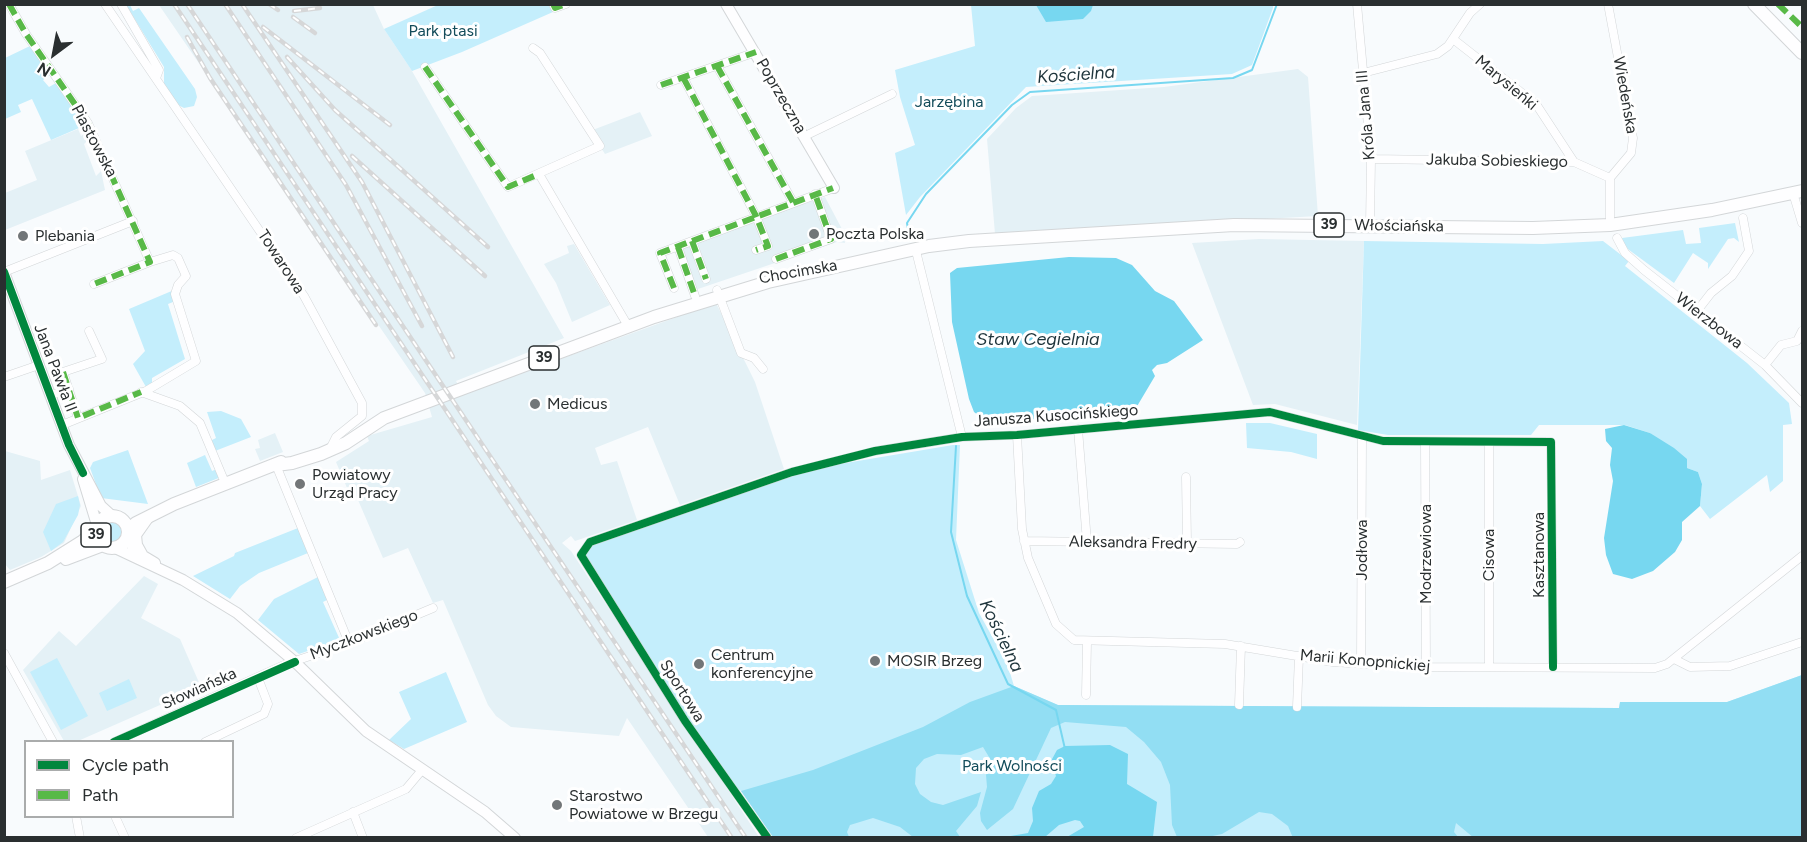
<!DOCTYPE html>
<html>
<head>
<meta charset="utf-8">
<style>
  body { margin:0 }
  #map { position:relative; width:1807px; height:842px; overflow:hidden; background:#f8fbfd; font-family:Figtree,sans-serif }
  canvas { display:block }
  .frame { position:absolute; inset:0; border:6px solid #2a2f30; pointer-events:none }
  .legend { position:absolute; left:24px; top:740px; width:210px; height:78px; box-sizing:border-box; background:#fff; border:2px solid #aaacac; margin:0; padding:8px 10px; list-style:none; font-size:18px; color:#2a2f30 }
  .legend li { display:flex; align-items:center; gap:12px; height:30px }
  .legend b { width:30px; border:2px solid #aaacac }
  .north { position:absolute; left:24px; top:24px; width:60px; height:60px; -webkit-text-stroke:4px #fff; paint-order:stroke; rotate:212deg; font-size:16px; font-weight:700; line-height:24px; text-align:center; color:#2a2f30 }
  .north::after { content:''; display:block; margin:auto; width:21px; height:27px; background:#2a2f30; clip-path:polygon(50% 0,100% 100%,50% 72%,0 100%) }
</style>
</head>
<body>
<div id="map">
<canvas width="1807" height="842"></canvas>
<div class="frame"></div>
<ul class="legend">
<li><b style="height:8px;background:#00873e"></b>Cycle path</li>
<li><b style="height:8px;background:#58b947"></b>Path</li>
</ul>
<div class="north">N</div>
</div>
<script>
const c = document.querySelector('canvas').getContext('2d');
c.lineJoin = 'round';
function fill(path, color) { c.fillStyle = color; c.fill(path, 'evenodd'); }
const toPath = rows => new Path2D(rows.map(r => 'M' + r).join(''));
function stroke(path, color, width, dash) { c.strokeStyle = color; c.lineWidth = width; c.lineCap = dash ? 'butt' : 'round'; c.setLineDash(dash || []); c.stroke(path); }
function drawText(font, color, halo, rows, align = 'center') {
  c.font = font + ' Figtree,sans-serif'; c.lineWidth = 6; c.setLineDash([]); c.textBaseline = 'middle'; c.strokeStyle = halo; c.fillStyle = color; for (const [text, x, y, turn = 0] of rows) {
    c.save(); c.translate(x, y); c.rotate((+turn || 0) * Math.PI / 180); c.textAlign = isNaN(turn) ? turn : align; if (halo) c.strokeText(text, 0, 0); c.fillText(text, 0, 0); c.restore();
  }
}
const built = toPath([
  [159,5,373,5,384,29,412,71,564,338,456,381,463,394,716,303,755,382,784,469,680,505,648,427,595,448,601,465,617,461,637,520,575,541,571,536,562,543,571,551,759,837,708,837,627,718,619,736,511,727,496,716,488,705,443,600,433,603,408,548,383,558,355,493,350,495,336,462,369,441,367,436,432,417,425,393],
  [1298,69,1308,77,1318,216,995,234,987,139,1016,108,1032,96,1164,87],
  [640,112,652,136,605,154,590,131],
  [78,129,81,136,84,134,87,141,84,144,96,176,101,171,105,190,5,230,5,193,37,180,25,151],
  [825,197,843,231,845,243,837,242,695,290,680,248,755,219],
  [1259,239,1364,241,1357,425,1275,404,1253,405,1192,243],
  [574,244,610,305,572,322,556,283,544,264,569,253,567,246],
  [275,433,283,452,260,461,255,449,260,448,258,440],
  [5,451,40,461,41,480,70,470,81,506,64,543,41,557,10,570,5,564],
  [144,576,158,584,141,618,180,639,201,687,78,741,64,741,23,670,59,631,76,646]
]);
const green = toPath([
  [126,5,130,5,133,11,139,8,195,89,197,97,194,106,184,108,178,105,164,85,164,67],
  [438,5,551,5,553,12,462,52,412,71,384,29],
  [971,5,1273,5,1273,8,1252,65,1232,74,1026,87,920,197,906,215,895,153,915,145,900,97,895,70,975,46],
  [30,46,50,75,43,80,49,87,56,83,86,125,51,140,32,99,18,105,21,112,5,119,5,58],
  [1735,223,1739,242,1734,238,1728,239,1708,269,1708,263,1693,253,1674,283,1625,247,1622,238,1683,230,1686,244,1701,243,1699,228],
  [1364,241,1543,244,1603,241,1629,261,1625,266,1747,363,1789,403,1792,424,1783,425,1783,481,1770,492,1767,475,1710,519,1700,506,1702,484,1698,472,1687,468,1650,433,1625,425,1539,425,1531,435,1388,435,1358,430],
  [174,290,173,302,168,304,185,359,152,378,152,383,146,387,133,364,145,351,129,309],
  [221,411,241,419,251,437,215,451,210,441,216,438,207,412],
  [1246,423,1270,423,1317,434,1317,459,1291,452,1247,448],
  [953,445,960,445,956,540,979,613,1003,656,1005,656,1014,686,1058,705,1619,708,1620,702,1727,702,1802,675,1802,837,773,837,741,791,723,778,581,555,586,546,792,472],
  [128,450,148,504,101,498,90,468,93,462],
  [205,455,212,471,217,469,221,477,196,487,187,463],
  [78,496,80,505,78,515,63,542,51,551,43,532,56,504],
  '101 532a11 11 0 1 1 22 0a11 11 0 1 1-22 0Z',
  [298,528,308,553,259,573,240,586,230,599,193,576,234,556,235,553],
  [318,577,327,600,323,602,340,640,299,654,258,620,274,599],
  [57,658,88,716,61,730,30,672],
  [446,672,467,722,404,749,389,740,411,719,399,692],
  [129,679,137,698,107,711,99,693]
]);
const forest = toPath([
  [1802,675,1802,837,1474,838,1456,823,1454,832,1458,837,1293,838,1288,826,1272,814,1259,812,1222,834,1208,837,1177,837,1172,825,1170,785,1161,762,1144,742,1126,727,1065,722,1051,728,1013,809,987,830,981,821,980,813,987,787,986,775,992,762,983,747,961,755,937,754,924,759,916,768,915,784,920,794,931,802,943,805,981,792,977,806,956,831,960,837,913,837,900,827,873,818,850,825,847,832,849,837,773,837,741,791,813,770,923,727,970,702,1014,686,1058,705,1619,708,1620,702,1727,702]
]);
const water = toPath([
  [1036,5,1036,4,1093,5,1091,11,1083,19,1046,22],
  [1069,257,1116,258,1132,265,1155,291,1174,301,1203,340,1167,363,1157,365,1152,370,1155,376,1136,408,990,424,974,412,969,399,952,322,950,273,957,268],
  [1624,425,1650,433,1674,448,1687,459,1687,468,1698,472,1702,484,1700,506,1682,522,1682,540,1675,552,1653,571,1632,579,1613,574,1606,555,1604,538,1613,481,1610,465,1612,448,1606,441,1605,429],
  [1110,745,1128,754,1127,784,1157,802,1153,837,1067,837,1084,827,1080,821,1075,820,1059,825,1045,837,1005,837,1028,833,1033,821,1032,808,1039,791,1051,784,1056,776,1051,761,1057,750,1065,746]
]);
const stream = toPath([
  [910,241,907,223,926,194,1012,105,1030,92,1233,78,1252,70,1277,4],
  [956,446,951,532,967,596,1008,684,1056,710,1065,749]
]);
const street = toPath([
  [9,4,26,34,88,123,150,262,94,284],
  [105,4,304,296,362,403,362,416,336,437,331,447],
  [121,4,159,70,156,78],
  [553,4,555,8,566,4],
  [1357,4,1371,159,1370,225],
  [1608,4,1633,138,1631,153,1610,178],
  [1453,39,1536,104,1574,162],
  [717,66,793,202],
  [425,67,508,187,600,146,540,53,533,48],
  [1363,73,1437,54,1448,46,1470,13,1480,4],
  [684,79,756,216,768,246,756,250],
  [661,85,756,52],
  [805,136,892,94],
  [1371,159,1574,162,1610,178,1610,225],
  [539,174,628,326],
  [1793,193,1802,223],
  [1617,238,1625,253,1644,270,1765,365,1802,403],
  [692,241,706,279],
  [678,247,695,296],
  [916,251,962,437],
  [776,259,831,239,815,194],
  [4,272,133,221],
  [674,288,660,253,834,188],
  [717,290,741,353,754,358,763,369],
  [1697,311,1711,293,1732,276,1749,251,1743,218],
  [1765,365,1781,345,1797,341,1802,331],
  [4,377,39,365],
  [141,392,180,406,200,423,226,485],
  [51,395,69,389],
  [78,418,63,372,102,359,89,331],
  [62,425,146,391,196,361,175,294,178,285,186,276,178,258,173,255,150,262],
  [1078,429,1087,542],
  [1017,435,1022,529,1028,558,1056,624,1074,640,1225,644,1333,662,1416,667,1655,668,1667,664,1802,556],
  [1425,442,1426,667],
  [276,465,349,643],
  [1186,477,1187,543],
  [1024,541,1237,544,1240,542],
  [4,653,53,742],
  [1674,659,1690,667,1730,666,1802,642],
  [1361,663,1362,436],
  [1489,667,1489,442],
  [1086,695,1087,642],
  [1239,705,1241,646],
  [1297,707,1299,656],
  [114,742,286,664,349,643,433,608],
  [205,742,264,714,268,704,258,678],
  [353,812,363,838],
  [76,816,80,838],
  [115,816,125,838],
  [296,838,406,789,422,770],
  [765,838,767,837,685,721,581,555,590,542,792,472,875,451,962,437,1017,435,1270,412,1383,441,1551,442,1553,667]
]);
const secondary = toPath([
  [726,4,834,188],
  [4,272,69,445,101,506,112,516],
  [83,479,97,525],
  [127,537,135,551,155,563],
  [113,547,183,580,237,613,295,662,366,731,485,812,515,838],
  [142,554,137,545,136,535,148,518]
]);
const primary = toPath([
  [1754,4,1802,53],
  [276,465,292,463,321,454,346,443,384,418,654,317,768,282,929,246,969,241,1234,225,1533,228,1610,225,1712,210,1802,191],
  '96 532a16 16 0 1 1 32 0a16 16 0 1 1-32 0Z',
  [128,531,136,523,174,504,281,462],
  [66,559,103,545],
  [4,582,48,563,83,541,96,529]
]);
const rail = toPath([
  [174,4,732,838],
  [187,4,746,838],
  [225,4,346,185,422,326],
  [242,4,362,182,453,357],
  [269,4,278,10],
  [294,11,320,8],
  [293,17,315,33],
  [263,27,390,125],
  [187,37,210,78,376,325],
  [287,57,335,110,488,247],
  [352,156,485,276]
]);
const quiet = toPath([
  [9,4,26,34,88,123,150,262,94,284],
  [553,4,555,8,566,4],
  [1778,4,1802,27],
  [717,66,793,202],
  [425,67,508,187,539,174],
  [684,79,756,216,768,246,756,250],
  [661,85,756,52],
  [692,241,706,279],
  [678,247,695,296],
  [776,259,831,239,815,194],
  [674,288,660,253,833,188],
  [63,372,78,418,141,392]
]);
const cycleway = toPath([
  [4,272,69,445,83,473],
  [114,742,295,662],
  [765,838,767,837,685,721,581,555,590,542,792,472,875,451,962,437,1017,435,1270,412,1383,441,1551,442,1553,667]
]);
const markers = [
  [814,234,6,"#727678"],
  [23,236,6,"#727678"],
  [535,404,6,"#727678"],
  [300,484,6,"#727678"],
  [875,661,6,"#727678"],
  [699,664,6,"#727678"],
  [557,805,6,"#727678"]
];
const shields = [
  [1329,225,30],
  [544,358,30],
  [96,535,30]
];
const shieldNames = [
  ["39",1329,225],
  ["39",544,358],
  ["39",96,535]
];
const parkNames = [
  ["Park ptasi",443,31],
  ["Jarzębina",949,102],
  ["Park Wolności",1012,766]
];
const streetNames = [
  ["Marysieńki",1506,83,40],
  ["Wiedeńska",1625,95,80],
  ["Poprzeczna",781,96,60],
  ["Króla Jana III",1366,115,-95],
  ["Piastowska",94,141,62],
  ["Jakuba Sobieskiego",1497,161,1],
  ["Włościańska",1399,226,1],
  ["Towarowa",281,262,57],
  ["Chocimska",798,272,-10],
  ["Wierzbowa",1709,321,38],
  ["Jana Pawła II",55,368,69],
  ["Janusza Kusocińskiego",1056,416,-4],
  ["Aleksandra Fredry",1133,543,1],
  ["Jodłowa",1362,550,-90],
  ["Modrzewiowa",1426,554,-90],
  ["Cisowa",1489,555,-90],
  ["Kasztanowa",1539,555,-90],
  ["Myczkowskiego",364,635,-21],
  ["Marii Konopnickiej",1365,661,5],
  ["Słowiańska",199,689,-24],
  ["Sportowa",682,691,58]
];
const poiNames = [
  ["Poczta Polska",826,234],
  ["Plebania",35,236],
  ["Medicus",547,404],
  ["Powiatowy",312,475],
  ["Urząd Pracy",312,493],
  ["Centrum",711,655],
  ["konferencyjne",711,673],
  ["MOSIR Brzeg",887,661],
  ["Starostwo",569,796],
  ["Powiatowe w Brzegu",569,814]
];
const waterNames = [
  ["Kościelna",1076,75,-4],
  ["Staw Cegielnia",1038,340],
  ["Kościelna",1001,636,64]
];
fill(built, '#e4f1f6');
fill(green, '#c4eefc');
fill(forest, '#92def3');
fill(water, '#77d7f0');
stroke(stream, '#77d7f0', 2);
stroke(street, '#d3d6d8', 9);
stroke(secondary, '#d3d6d8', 12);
stroke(primary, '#d3d6d8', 14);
stroke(street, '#fefeff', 8);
stroke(secondary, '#fefeff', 10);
stroke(primary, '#fefeff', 12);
stroke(rail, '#d6d7d8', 4.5);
stroke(rail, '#fff', 2, [7]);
stroke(quiet, '#58b947', 6, [12, 6]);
stroke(cycleway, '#00873e', 8);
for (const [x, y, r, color] of markers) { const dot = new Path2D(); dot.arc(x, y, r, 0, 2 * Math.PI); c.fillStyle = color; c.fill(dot); stroke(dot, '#fff', 2); }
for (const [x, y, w] of shields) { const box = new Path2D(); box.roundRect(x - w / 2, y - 12, w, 24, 4.5); c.fillStyle = '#fff'; c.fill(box); stroke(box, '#2a2f30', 1.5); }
drawText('bold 15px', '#2a2f30', null, shieldNames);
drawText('16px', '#134c5a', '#fff', parkNames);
drawText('16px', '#2a2f30', '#fff', streetNames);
drawText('16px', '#2a2f30', '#fff', poiNames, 'left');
drawText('italic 18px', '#1f353c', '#fff', waterNames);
</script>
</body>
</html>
